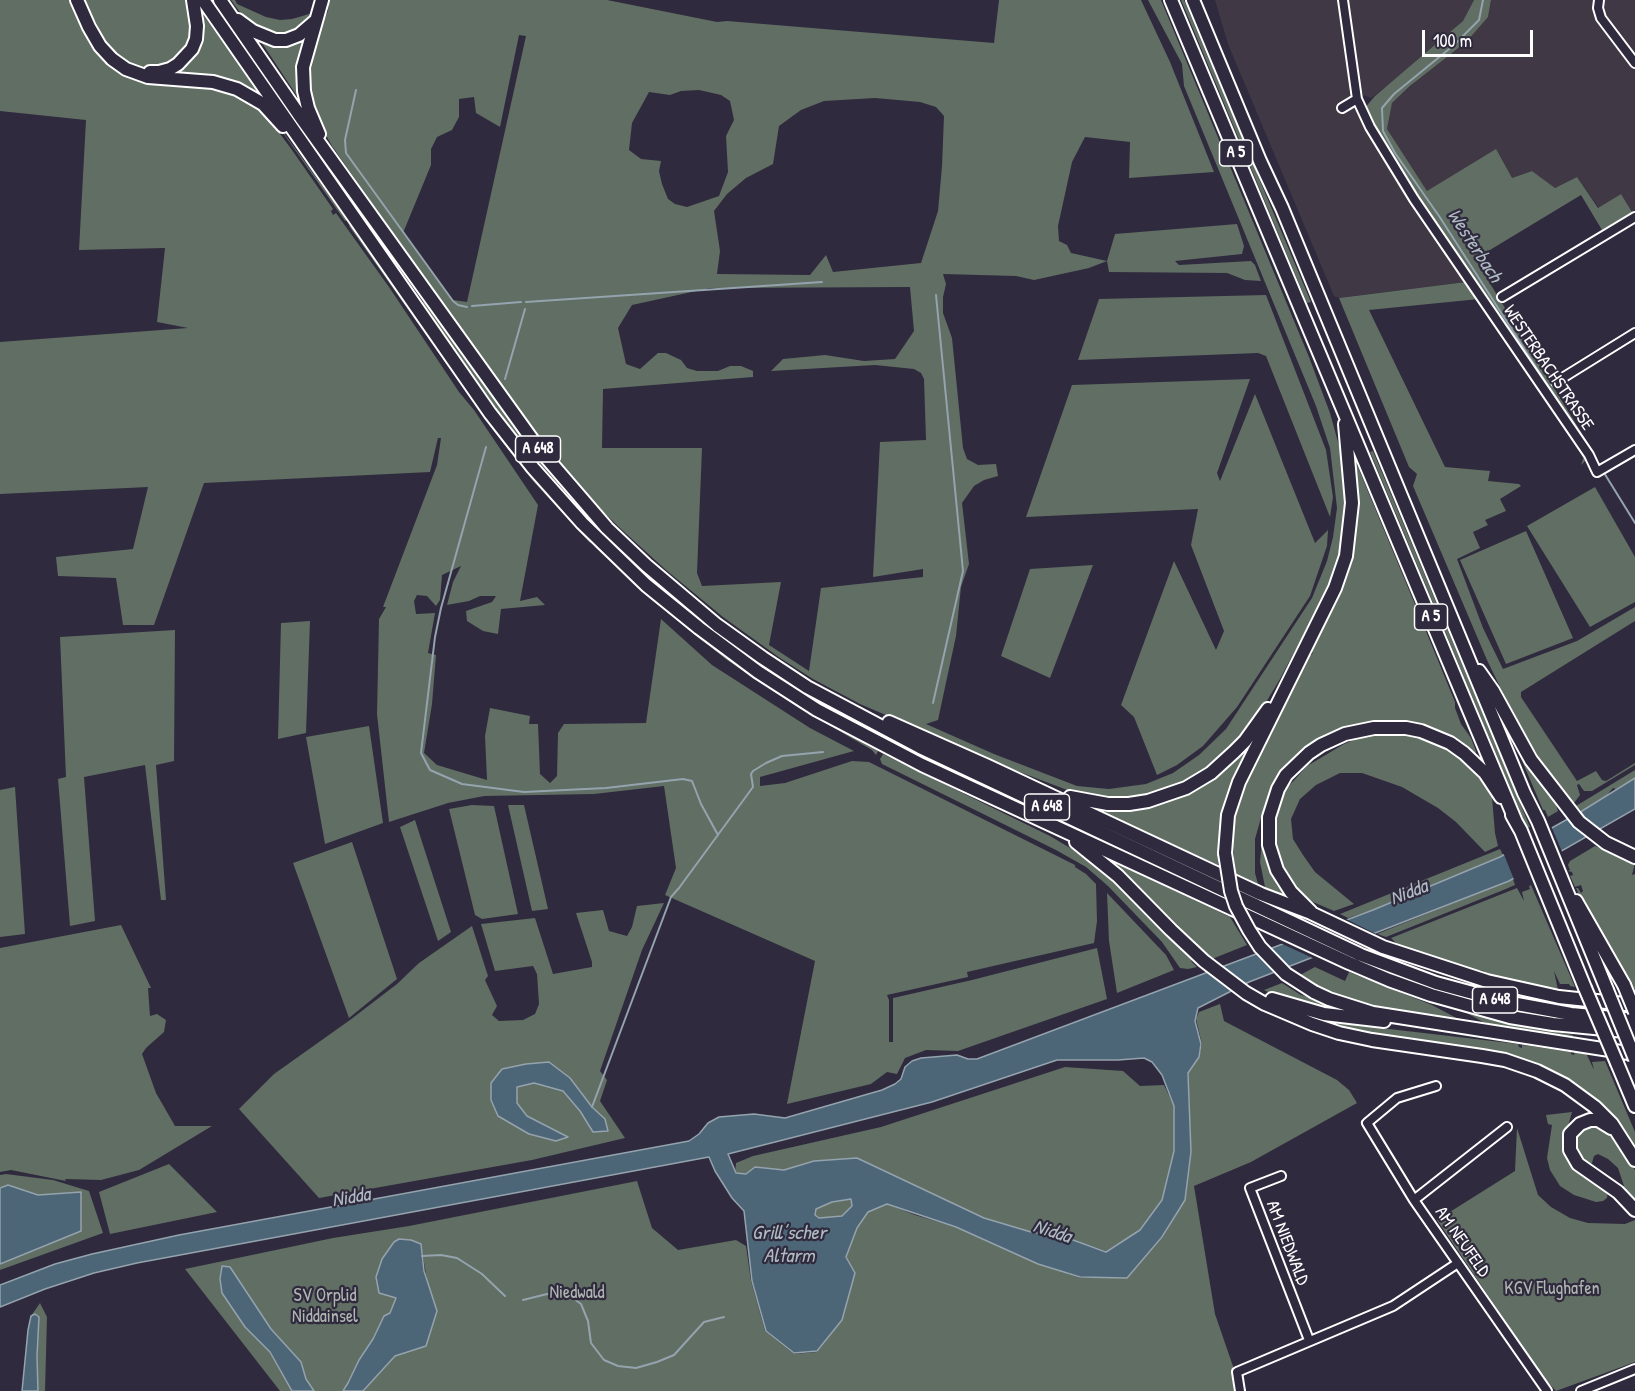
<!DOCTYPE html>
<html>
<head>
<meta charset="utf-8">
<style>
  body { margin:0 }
  #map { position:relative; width:1635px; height:1391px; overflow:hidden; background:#2f2a3d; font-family:"Patrick Hand",sans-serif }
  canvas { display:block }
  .scale { position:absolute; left:1422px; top:30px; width:111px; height:27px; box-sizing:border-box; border:3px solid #fff; border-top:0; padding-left:8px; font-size:18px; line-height:21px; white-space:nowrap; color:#fff; -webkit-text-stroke:4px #2f2a3d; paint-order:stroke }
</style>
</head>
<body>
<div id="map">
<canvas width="1635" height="1391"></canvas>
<div class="scale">100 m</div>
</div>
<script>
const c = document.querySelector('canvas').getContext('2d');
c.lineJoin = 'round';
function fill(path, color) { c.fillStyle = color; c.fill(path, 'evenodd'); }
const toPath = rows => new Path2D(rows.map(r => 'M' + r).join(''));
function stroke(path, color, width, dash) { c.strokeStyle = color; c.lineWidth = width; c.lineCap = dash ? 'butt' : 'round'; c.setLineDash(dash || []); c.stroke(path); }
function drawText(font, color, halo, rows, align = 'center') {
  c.font = font + ' "Patrick Hand",sans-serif'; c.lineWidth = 4.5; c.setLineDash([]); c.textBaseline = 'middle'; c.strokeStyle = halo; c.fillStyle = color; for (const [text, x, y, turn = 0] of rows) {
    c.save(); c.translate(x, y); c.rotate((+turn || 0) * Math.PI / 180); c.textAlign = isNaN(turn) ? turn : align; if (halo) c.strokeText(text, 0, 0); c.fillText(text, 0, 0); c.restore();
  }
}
const built = toPath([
  [1215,0,1340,0,1352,82,1349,91,1355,106,1466,282,1361,295,1339,298,1334,296,1228,44],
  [1347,0,1474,0,1463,21,1410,68,1371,98,1363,95],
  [1491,0,1635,0,1635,210,1632,212,1621,194,1599,208,1577,177,1555,188,1532,171,1512,178,1427,191,1387,129,1392,103,1488,17]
]);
const green = toPath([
  [0,0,74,0,97,47,108,61,122,70,146,79,211,85,229,90,246,97,273,118,347,220,345,221,281,130,266,113,251,103,262,111,261,113,275,127,292,150,333,209,331,211,333,215,336,213,389,287,459,392,474,410,538,505,520,601,537,597,545,605,501,609,498,634,483,631,467,621,466,611,492,602,496,596,480,596,469,601,447,605,453,582,461,566,442,575,440,600,436,606,427,596,417,595,414,601,416,614,435,613,428,653,436,655,432,704,424,753,437,765,487,780,485,736,490,708,530,716,529,724,538,724,540,774,550,783,557,776,558,733,564,724,646,723,661,619,712,665,810,728,854,751,760,777,760,786,785,783,852,761,869,762,1075,865,1075,867,1086,874,1096,884,1097,921,1094,943,967,972,968,977,887,995,889,1000,889,1042,893,1042,893,998,972,980,1097,948,1107,999,958,1051,926,1050,905,1058,897,1074,887,1072,871,1084,787,1104,815,961,665,895,676,868,664,786,594,794,484,796,448,803,389,822,377,714,379,619,386,607,383,607,437,465,441,438,438,438,430,472,204,483,154,625,123,625,116,578,58,576,56,557,133,549,148,487,0,494,0,342,188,328,157,322,165,248,79,250,86,120,0,111],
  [84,0,189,0,194,23,188,47,169,65,150,69,133,65,123,60,106,42],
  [231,0,235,0,237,4,266,17,280,20,292,19,316,12,309,22,293,34,272,35,260,29,244,18],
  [329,0,607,0,717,22,727,21,994,43,999,0,1141,0,1170,62,1214,172,1129,178,1130,142,1085,137,1072,162,1058,226,1059,241,1067,245,1071,253,1107,261,1115,234,1237,224,1244,246,1242,254,1175,261,1179,265,1251,261,1255,265,1261,281,1245,280,1227,273,1109,272,1107,261,1089,268,1034,280,1016,276,943,274,946,284,943,297,943,313,952,338,963,448,967,459,978,465,996,464,998,476,984,480,974,486,962,503,969,564,961,587,956,636,938,720,926,724,994,754,1077,786,1109,789,1146,784,1173,773,1199,755,1226,729,1312,598,1327,561,1333,537,1337,508,1330,448,1316,406,1184,86,1182,64,1148,0,1161,0,1309,357,1330,413,1343,460,1347,493,1343,547,1334,577,1310,626,1300,641,1280,679,1262,709,1244,733,1209,767,1175,786,1149,794,1124,798,1075,793,1012,769,860,704,813,679,780,658,723,617,666,570,622,530,596,505,550,452,525,421,455,323,332,146,314,114,309,96,308,67,317,35,328,11],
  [519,35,526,36,467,302,453,300,403,233,431,165,431,149,437,137,452,130,459,117,459,99,474,97,476,113,500,127],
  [699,90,721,95,730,101,734,120,726,136,728,172,719,196,687,207,675,204,668,199,662,184,659,171,661,161,641,159,629,150,632,123,649,92,670,95,681,91],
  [875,98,920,102,936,107,944,116,942,166,938,211,921,263,833,272,826,255,810,275,717,274,720,251,714,211,727,194,746,178,773,164,779,126,801,110,824,101],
  [910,287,914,331,895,359,864,361,825,355,783,359,771,371,875,365,914,369,921,373,924,379,926,440,880,442,873,577,923,569,923,577,821,588,809,671,769,645,781,582,702,586,697,573,702,448,602,448,603,389,753,377,753,371,741,366,730,366,718,371,697,371,687,368,681,360,666,353,658,353,640,369,626,364,618,328,632,305,710,288],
  [1181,0,1184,0,1311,302,1307,303],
  [1474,0,1491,0,1488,17,1467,41,1410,86,1392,103,1387,129,1427,191,1496,149,1512,178,1532,171,1555,188,1577,177,1598,208,1621,194,1632,212,1602,230,1581,195,1475,259,1592,450,1586,460,1581,465,1585,453,1479,299,1369,310,1445,467,1490,471,1488,481,1519,484,1521,486,1500,499,1506,511,1485,520,1488,525,1473,532,1480,548,1457,559,1483,628,1503,669,1577,641,1635,607,1635,621,1521,692,1521,697,1577,781,1596,771,1602,780,1606,781,1635,763,1635,765,1592,791,1584,791,1579,784,1577,785,1580,795,1574,803,1571,802,1541,761,1517,722,1487,660,1413,486,1417,474,1409,467,1339,298,1466,282,1363,110,1375,96,1463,21],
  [204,16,265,99,169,73,179,68],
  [309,34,301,102,258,37],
  [351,225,498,433,558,506,592,541,590,543,533,481,493,430,349,226],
  [1266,295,1326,450,1333,497,1330,517,1266,356,1258,353,1078,360,1099,299],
  [424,302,505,415,550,473,579,505,578,506,534,457,498,411,422,303],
  [1250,379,1217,473,1220,481,1255,394,1315,543,1328,530,1327,546,1310,596,1237,707,1203,746,1177,765,1157,775,1134,717,1121,705,1174,561,1216,650,1224,631,1191,545,1198,509,1026,517,1072,385],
  [1373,451,1530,827,1527,828,1370,452],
  [1355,460,1419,614,1416,616,1417,619,1421,619,1455,702,1455,708,1461,724,1471,738,1476,751,1475,757,1430,730,1342,731,1274,790,1261,818,1255,839,1255,873,1258,884,1235,873,1233,845,1231,844,1232,823,1242,787,1309,654,1311,655,1313,653,1310,651,1341,587,1351,555,1359,501],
  [1595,487,1635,557,1635,602,1590,627,1527,526],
  [1526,531,1573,638,1506,664,1460,560],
  [596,546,632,581,694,633,744,671,799,706,878,751,876,755,872,750,796,706,727,660,648,597,595,547],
  [1093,565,1050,678,1001,656,1030,569],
  [649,574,825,703,908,747,907,750,829,709,756,662,693,614,647,575],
  [310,621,306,733,278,739,281,623],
  [175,630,174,761,156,765,166,900,161,900,145,765,84,777,95,921,70,926,58,779,66,777,60,637],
  [369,726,383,823,325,844,306,737],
  [1373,732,1408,733,1436,740,1471,767,1492,797,1495,833,1498,846,1485,852,1456,822,1438,808,1402,787,1362,773,1340,773,1316,785,1300,799,1291,819,1293,839,1303,855,1315,872,1354,904,1334,911,1313,902,1303,895,1293,885,1284,870,1275,847,1273,831,1278,807,1287,788,1307,766,1344,744],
  [1256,734,1238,772,1221,846,1218,846,1218,865,1090,806,1170,798],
  [1519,748,1555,802,1558,811,1548,817,1545,810,1543,810,1517,749],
  [883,754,1050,836,1092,861,1132,895,1193,959,1191,961,1197,967,1188,969,1180,968,1162,942,1108,886,1086,867,1056,850,882,764,880,759],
  [1635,770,1635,778,1616,789,1613,788,1607,795,1582,811,1576,806],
  [15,787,25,934,0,937,0,790],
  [472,805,494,806,518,914,482,919,475,915,449,809],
  [508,805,524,805,548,909,532,911],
  [415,820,451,932,438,941,400,827],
  [1263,829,1294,901,1265,887,1260,862],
  [352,842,397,979,349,1018,293,863],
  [1595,846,1635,863,1632,875,1635,874,1635,990,1588,915,1576,888,1578,888,1581,893,1583,891,1581,885,1575,887,1570,876,1573,875,1572,872,1568,871,1570,870,1568,865,1570,861],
  [1500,849,1503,855,1500,857,1373,910,1348,918,1340,914],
  [1097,854,1230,917,1247,945,1212,959,1195,947,1124,875],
  [1513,879,1515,885,1501,891,1386,937,1377,934],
  [1531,885,1575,987,1570,986,1569,984,1560,984,1554,971,1558,990,1484,975,1484,971,1479,970,1478,973,1399,946,1391,938,1517,888,1524,901,1522,892,1530,889,1529,886],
  [1107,893,1166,955,1174,970,1117,993,1109,941],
  [664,903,642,950,600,1071,607,1080,600,1101,625,1138,532,1160,319,1198,239,1109,274,1074,350,1020,397,984,419,963,472,926,488,976,485,980,497,1006,492,1015,499,1021,523,1020,535,1014,539,1004,537,974,533,966,495,971,481,924,535,918,553,974,592,967,592,962,576,913,603,910,609,931,627,936,632,927,637,906],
  [570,1078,592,1107,605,1119,593,1132,580,1111,563,1091,534,1083,516,1087,516,1103,527,1116,567,1136,491,1100,491,1083],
  [121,925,151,988,148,988,150,1016,157,1014,166,1020,164,1032,146,1048,142,1054,156,1093,175,1126,212,1126,139,1170,101,1180,65,1179,66,1181,11,1170,0,1172,0,948],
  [1315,967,1345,981,1349,972,1432,1005,1464,1022,1379,1007,1340,997,1316,988,1317,986,1300,975],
  [1282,983,1301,995,1309,997,1310,995,1366,1018,1280,998,1264,990],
  [1220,1004,1224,1021,1337,1080,1349,1090,1357,1103,1251,1162,1194,1186,1215,1314,1235,1372,1238,1391,363,1391,395,1356,426,1346,428,1286,421,1245,399,1239,396,1298,390,1313,384,1316,373,1339,359,1360,348,1383,343,1391,314,1391,306,1379,301,1362,271,1329,253,1303,245,1327,270,1352,292,1391,280,1391,185,1269,333,1238,409,1226,637,1181,652,1228,678,1250,736,1240,746,1246,751,1281,765,1331,794,1354,817,1352,842,1320,855,1273,846,1257,857,1228,868,1212,887,1204,915,1215,956,1227,1039,1264,1080,1278,1127,1278,1163,1237,1185,1200,1191,1152,1188,1072,1199,1057,1202,1044,1196,1019,1199,1012],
  [1465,1012,1526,1027,1573,1035,1572,1037,1496,1025,1483,1022],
  [1311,1018,1381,1028,1518,1044,1519,1047,1522,1048,1522,1045,1530,1046,1571,1052,1571,1054,1574,1055,1575,1052,1586,1053,1594,1070,1592,1062,1605,1061,1635,1132,1635,1152,1560,1078,1348,1032],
  [1065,1067,1123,1071,1140,1086,1164,1085,1174,1106,1174,1151,1162,1200,1140,1230,1106,1251,1066,1237,1031,1232,984,1218,857,1158,814,1161,784,1170,756,1167,746,1174,735,1173,736,1163,753,1156,881,1127],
  [1572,1112,1565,1137,1565,1150,1608,1191,1607,1198,1603,1201,1596,1202,1574,1195,1560,1186,1550,1170,1547,1158,1552,1125,1548,1124,1546,1115],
  [1594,1124,1611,1133,1635,1170,1635,1202,1627,1195,1618,1168,1608,1159,1598,1154,1594,1156,1592,1163,1585,1164,1574,1144,1575,1137,1580,1129],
  [1517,1128,1538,1195,1551,1207,1570,1218,1588,1223,1625,1224,1635,1220,1635,1362,1556,1391,1544,1378,1437,1220,1515,1171],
  [169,1164,217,1212,110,1234,99,1192],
  [6,1174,53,1180,89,1191,103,1233,0,1270,0,1264,81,1231,80,1192,38,1195,8,1185,0,1188,0,1175],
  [851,1199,852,1206,842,1216,819,1218,815,1215,816,1208,832,1202],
  [40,1303,47,1317,45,1391,38,1391,37,1356,39,1317,35,1314,31,1316]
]);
const water = toPath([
  [1635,778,1635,809,1509,881,1249,982,1198,1008,1195,1021,1201,1044,1199,1057,1188,1073,1191,1152,1185,1200,1162,1237,1127,1278,1080,1277,1038,1264,956,1227,887,1204,868,1212,857,1228,846,1257,855,1273,842,1320,817,1351,794,1353,766,1331,752,1281,744,1211,732,1198,715,1171,709,1157,137,1263,94,1273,45,1289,0,1307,0,1285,55,1264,92,1254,179,1235,689,1141,699,1134,708,1123,719,1117,754,1114,785,1118,882,1090,895,1084,901,1079,905,1067,912,1061,921,1058,957,1055,968,1059,977,1059,1373,910,1500,857,1582,811,1635,778],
  [1144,1058,1152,1062,1162,1075,1174,1106,1174,1151,1162,1200,1140,1230,1106,1252,1065,1237,1031,1232,984,1218,857,1158,814,1161,784,1170,755,1167,746,1174,736,1173,728,1154,932,1102,1057,1060,1118,1060,1144,1058],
  [851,1199,852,1206,842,1216,819,1218,815,1215,816,1209,832,1202,851,1199],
  [549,1062,570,1078,592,1107,605,1119,608,1131,593,1132,580,1111,563,1091,534,1083,517,1087,517,1103,527,1116,568,1137,556,1141,529,1134,498,1116,491,1100,491,1083,502,1069,526,1064,549,1062],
  [8,1185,38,1195,81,1192,81,1231,0,1264,0,1188,8,1185],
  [399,1239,411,1240,421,1244,424,1271,437,1311,426,1346,395,1356,363,1391,343,1391,348,1383,359,1360,373,1339,384,1316,390,1313,396,1298,379,1293,376,1277,382,1259,394,1242,399,1239],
  [222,1266,230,1267,271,1329,301,1362,306,1379,314,1391,292,1391,270,1352,245,1327,222,1293,220,1279,222,1266],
  [35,1314,39,1317,37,1356,38,1391,22,1391,28,1330,31,1316,35,1314]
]);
const pier = toPath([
  [1551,826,1563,854,1515,882,1503,852],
  [1342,917,1380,936,1317,960,1278,942]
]);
const stream = toPath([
  [1483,0,1479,20,1454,45,1394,94,1382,108,1383,131,1395,153,1439,216,1588,448],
  [356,90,345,140,346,153,453,301,458,305,467,307],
  [526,302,822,282],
  [472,306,521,302],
  [505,379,525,309],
  [486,447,441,608,435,637,421,753,430,770,462,784,524,792,606,788,683,779,692,781,701,804,718,835],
  [1593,455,1635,523],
  [933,703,963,571,936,295],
  [592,1107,671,897,679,888,753,787,751,774,753,771,766,763,782,756,823,752],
  [422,1256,441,1255,457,1258,482,1274,505,1296],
  [523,1300,547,1294,570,1296,581,1304,588,1321,591,1343,604,1360,618,1366,636,1368,657,1362,674,1355,704,1322,724,1317]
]);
const minor = toPath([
  [1343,0,1357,99,1370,127,1414,199,1589,455,1597,472,1635,450],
  [1599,0,1598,8,1601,18,1635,63],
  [1342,108,1357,99],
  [1502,297,1635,217],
  [1556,382,1635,333],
  [1436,1086,1397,1098,1367,1123,1414,1200,1547,1391],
  [1281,1176,1250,1188,1309,1340],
  [1414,1200,1507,1127],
  [1240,1391,1237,1372,1393,1306,1458,1263],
  [1581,1391,1635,1369]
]);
const highway = toPath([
  [77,0,89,27,100,46,112,59,126,69,148,77,213,82,237,89,263,104,283,126],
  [203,0,490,413,533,468,582,523,646,585,699,628,758,672,817,710,922,765,1349,963,1389,980,1431,995,1510,1017,1553,1024,1635,1032],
  [220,0,302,119,539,449,607,528,646,565,717,625,763,658,807,687,920,747,1361,955,1436,983,1506,1002,1571,1014,1635,1020],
  [1171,0,1516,822],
  [1193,0,1260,161,1282,208,1524,793,1538,821,1607,990],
  [238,20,253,31,275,40,286,40,299,35,314,22],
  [150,72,159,72,170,69,178,64,192,49,196,39,197,26,193,0],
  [319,134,308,108,304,91,303,67,322,0],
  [1479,671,1493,691,1531,760,1579,822,1606,843,1635,857],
  [889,722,988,766,1261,894,1311,913,1383,947,1487,981,1559,997,1635,1005],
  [1070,797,1108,804,1129,804,1148,801,1186,788,1211,773,1234,752,1245,741,1268,709],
  [1512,815,1521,831,1585,988],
  [1076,842,1118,876,1171,930,1204,961,1246,993,1265,1004,1312,1024,1339,1033,1372,1040,1482,1056,1505,1060,1537,1071,1565,1085,1595,1107,1612,1124,1635,1160],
  [1225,853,1228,815,1239,782,1335,588,1346,556,1352,503,1345,424],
  [1576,901,1624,985],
  [1311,912,1291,892,1277,870,1269,845,1269,817,1278,789,1286,775,1309,753,1321,745,1345,734,1374,728,1406,728,1421,731,1450,743,1464,753,1485,773,1501,797],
  [1314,992,1329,999,1373,1013,1635,1054],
  [1272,999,1324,1014,1384,1021],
  [1617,1063,1635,1106],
  [1611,1128,1598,1120,1590,1120,1580,1124,1570,1134,1570,1150,1578,1164,1618,1192,1635,1210]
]);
const highwayBridge = toPath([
  [1225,853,1231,891,1236,906,1249,930,1260,947,1286,974,1314,992],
  [1624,985,1635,1012],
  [1585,988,1617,1063],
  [1607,990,1635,1059]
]);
const shields = [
  [1236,153,33],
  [538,449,45],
  [1431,617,33],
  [1047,807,45],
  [1495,1000,45]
];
const shieldNames = [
  ["A 5",1236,153],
  ["A 648",538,449],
  ["A 5",1431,617],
  ["A 648",1047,807],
  ["A 648",1495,1000]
];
const streetNames = [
  ["WESTERBACHSTRASSE",1548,368,56],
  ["AM NEUFELD",1462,1242,55],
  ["AM NIEDWALD",1287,1243,69]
];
const parkNames = [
  ["KGV Flughafen",1552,1289],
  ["Niedwald",577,1293],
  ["SV Orplid",325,1296],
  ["Niddainsel",325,1317]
];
const waterNames = [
  ["Westerbach",1474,246,57],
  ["Nidda",1409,893,-21],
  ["Nidda",351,1198,-10],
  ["Nidda",1052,1232,18],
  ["Grill’scher",789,1234],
  ["Altarm",789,1257]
];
fill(built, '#403844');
fill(green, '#616e63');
fill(water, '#4d6677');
stroke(water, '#94a3ad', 1.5);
fill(pier, '#2f2a3d');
stroke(stream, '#94a3ad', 2);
stroke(minor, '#fff', 12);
stroke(highway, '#fff', 16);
stroke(minor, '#2f2a3d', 8);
stroke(highway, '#2f2a3d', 12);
stroke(highwayBridge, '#fff', 16, []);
stroke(highwayBridge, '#2f2a3d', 12);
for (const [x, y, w] of shields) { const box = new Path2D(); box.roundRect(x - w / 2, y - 13, w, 26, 4.5); c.fillStyle = '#2f2a3d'; c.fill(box); stroke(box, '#fff', 1.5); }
drawText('bold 16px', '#fff', null, shieldNames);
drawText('18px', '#fff', '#2f2a3d', streetNames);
drawText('18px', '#b0b6b1', '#2f2a3d', parkNames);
drawText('italic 20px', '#afbac2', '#2f2a3d', waterNames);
</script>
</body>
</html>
